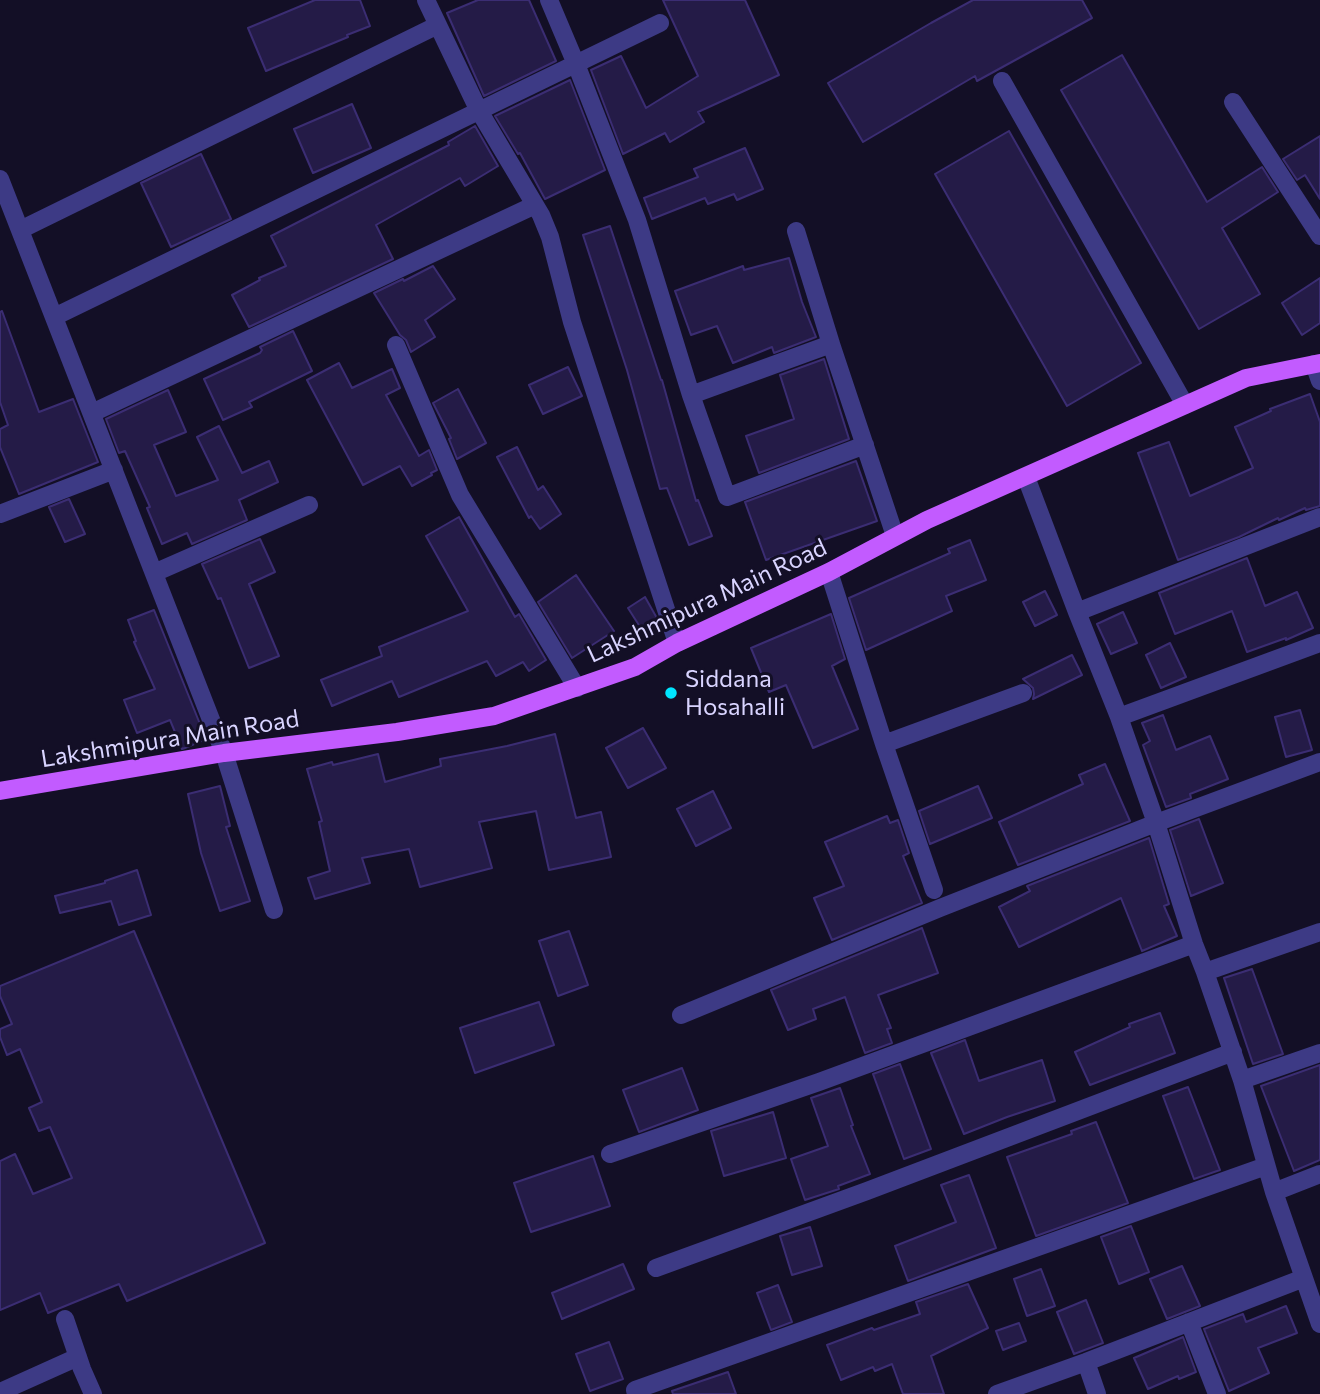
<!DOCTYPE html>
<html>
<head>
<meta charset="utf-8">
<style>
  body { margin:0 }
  canvas { display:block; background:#130f26 }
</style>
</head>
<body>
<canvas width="1320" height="1394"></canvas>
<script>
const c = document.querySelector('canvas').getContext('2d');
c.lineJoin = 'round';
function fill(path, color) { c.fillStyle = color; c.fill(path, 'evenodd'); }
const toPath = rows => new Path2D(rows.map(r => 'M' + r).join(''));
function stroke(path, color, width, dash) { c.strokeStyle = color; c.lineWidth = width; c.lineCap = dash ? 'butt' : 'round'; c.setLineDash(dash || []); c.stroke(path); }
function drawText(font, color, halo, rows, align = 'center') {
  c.font = font + ' Commissioner,sans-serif'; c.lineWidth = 6; c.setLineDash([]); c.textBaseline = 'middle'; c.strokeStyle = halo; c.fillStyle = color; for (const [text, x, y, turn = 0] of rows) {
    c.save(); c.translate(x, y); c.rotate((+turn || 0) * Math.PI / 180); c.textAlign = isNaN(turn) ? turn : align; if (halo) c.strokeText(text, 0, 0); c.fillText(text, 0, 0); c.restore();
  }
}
const building = toPath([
  [315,0,360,0,370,26,347,35,348,37,266,71,248,28,315,0],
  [478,0,529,0,556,61,484,96,447,13,478,0],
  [663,0,745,0,779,75,698,112,704,122,670,142,665,133,623,154,591,70,621,56,646,108,698,76,663,0],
  [973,0,1082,0,1092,18,977,81,975,76,863,142,828,83,931,23,973,0],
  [1122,55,1207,202,1262,167,1278,192,1222,228,1260,294,1199,329,1061,90,1122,55],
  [570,80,605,170,545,199,520,153,518,154,495,116,570,80],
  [352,104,371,148,313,173,294,129,352,104],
  [475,126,498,166,465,186,460,178,376,225,393,259,249,327,232,295,260,280,259,278,286,266,271,236,449,145,448,142,475,126],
  [1009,131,1141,363,1067,406,935,174,1009,131],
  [1320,136,1320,199,1305,175,1297,180,1283,159,1320,136],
  [745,148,763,189,737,200,734,194,708,204,705,198,652,219,644,198,698,177,694,169,745,148],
  [201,154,231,219,171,247,141,183,201,154],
  [610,226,661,380,662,380,696,501,698,500,712,536,689,545,667,488,660,489,627,370,583,235,610,226],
  [789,258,802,302,816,337,774,353,772,347,733,363,717,326,691,335,675,291,743,266,744,270,789,258],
  [433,266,455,299,425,320,435,337,411,352,406,340,400,335,374,293,403,279,404,281,433,266],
  [1320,278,1320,323,1302,335,1282,303,1320,278],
  [2,311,39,412,73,399,98,462,19,494,0,447,0,429,8,425,0,402,0,312,2,311],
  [293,331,312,371,249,402,252,407,223,420,204,379,260,353,262,350,260,347,293,331],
  [824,359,849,439,759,473,746,436,794,419,780,375,824,359],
  [339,363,352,388,392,369,400,388,386,395,419,456,429,450,437,470,431,473,432,475,412,486,400,466,363,485,307,380,339,363],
  [568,367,582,396,543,414,529,385,568,367],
  [458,389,486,443,457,459,449,439,451,438,433,403,458,389],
  [168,390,186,432,154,445,176,496,218,480,197,437,219,426,242,473,269,461,278,482,239,500,247,520,192,544,187,533,162,544,147,508,150,507,125,451,119,453,106,419,168,390],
  [1310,394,1320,422,1320,506,1306,510,1305,508,1279,520,1278,518,1239,537,1178,560,1138,453,1169,442,1190,496,1253,468,1235,427,1271,411,1270,409,1310,394],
  [517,447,538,490,543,486,561,514,540,529,531,516,529,518,497,457,517,447],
  [856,461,877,521,766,560,745,502,856,461],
  [69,499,85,534,65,542,49,507,69,499],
  [459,517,515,617,519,614,546,660,529,671,523,662,496,676,487,661,399,697,392,681,332,706,321,680,382,656,379,647,468,611,426,536,459,517],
  [260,539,275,572,249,584,279,656,249,668,221,598,218,599,202,564,260,539],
  [970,540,986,580,946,596,952,611,866,650,849,598,950,553,948,549,970,540],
  [1247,558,1265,606,1297,592,1313,628,1286,640,1286,638,1247,652,1232,611,1175,634,1159,593,1247,558],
  [576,575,614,631,572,658,538,602,576,575],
  [1045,591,1057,615,1035,626,1023,602,1045,591],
  [645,597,658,620,642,630,628,608,645,597],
  [154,610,206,739,185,748,182,749,170,720,137,733,124,700,155,689,134,642,136,641,128,620,154,610],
  [1123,612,1137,643,1111,654,1097,624,1123,612],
  [831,614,845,659,832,666,858,729,813,748,786,685,769,692,751,648,831,614],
  [1170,643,1186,677,1161,688,1146,655,1170,643],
  [1072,655,1082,675,1033,699,1034,694,1033,688,1023,679,1072,655],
  [1300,710,1312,750,1286,757,1275,717,1300,710],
  [1163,715,1176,750,1210,736,1228,779,1190,794,1191,798,1166,807,1143,745,1150,741,1142,723,1163,715],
  [643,728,666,768,628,788,606,748,643,728],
  [555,734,576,818,601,812,611,857,549,870,536,811,479,822,492,868,420,887,409,849,362,858,370,883,315,899,308,878,330,871,319,822,322,821,307,769,332,762,333,765,378,754,385,782,441,766,440,759,507,746,555,734],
  [1105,764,1130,821,1018,865,999,822,1083,784,1079,775,1105,764],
  [220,786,230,826,226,827,250,901,220,911,201,853,188,794,220,786],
  [978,786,992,818,930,844,919,811,978,786],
  [713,791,731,828,696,846,677,809,713,791],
  [887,816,890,823,898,820,909,853,903,856,922,903,832,940,814,898,844,886,825,842,887,816],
  [1199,819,1223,883,1191,896,1170,830,1199,819],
  [1149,838,1169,904,1164,906,1177,936,1142,951,1121,898,1019,947,999,907,1030,891,1027,886,1149,838],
  [137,870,151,915,119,925,111,901,60,913,55,896,105,883,105,881,137,870],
  [922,928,938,973,878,995,891,1028,887,1029,892,1043,865,1053,845,997,813,1009,816,1019,788,1030,771,990,922,928],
  [134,931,265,1243,127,1301,119,1284,48,1313,40,1293,0,1310,0,1161,15,1154,33,1194,72,1178,50,1127,39,1131,29,1108,42,1102,20,1049,7,1055,0,1037,0,1029,12,1024,0,996,0,986,134,931],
  [569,931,588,985,558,996,539,941,569,931],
  [1252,969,1283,1054,1253,1064,1224,978,1252,969],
  [539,1002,554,1045,475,1073,460,1028,539,1002],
  [1160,1013,1175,1053,1090,1085,1075,1052,1130,1027,1129,1024,1160,1013],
  [965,1040,979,1081,1042,1060,1055,1101,1007,1117,964,1134,931,1053,965,1040],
  [900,1064,931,1149,904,1159,873,1074,900,1064],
  [1320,1065,1320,1160,1294,1171,1261,1086,1320,1065],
  [682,1068,698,1110,639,1132,623,1090,682,1068],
  [1188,1087,1220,1170,1194,1179,1163,1096,1188,1087],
  [840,1088,853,1125,851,1126,870,1174,838,1186,839,1189,805,1200,791,1159,828,1146,811,1098,840,1088],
  [773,1112,786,1158,724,1176,711,1131,773,1112],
  [1096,1122,1128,1203,1036,1236,1007,1157,1072,1134,1071,1131,1096,1122],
  [593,1156,610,1206,531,1232,514,1183,593,1156],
  [969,1175,996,1248,908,1281,895,1246,956,1222,941,1185,969,1175],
  [1131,1226,1149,1272,1119,1284,1101,1237,1131,1226],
  [810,1227,822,1266,792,1275,780,1236,810,1227],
  [623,1264,634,1289,562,1319,552,1293,623,1264],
  [1182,1266,1200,1306,1167,1319,1150,1279,1182,1266],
  [1041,1269,1055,1306,1027,1316,1014,1279,1041,1269],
  [968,1284,988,1328,931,1356,944,1394,903,1394,892,1364,875,1371,873,1367,841,1380,827,1345,872,1328,874,1330,920,1314,916,1302,968,1284],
  [778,1285,792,1322,771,1330,757,1293,778,1285],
  [1086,1300,1103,1343,1074,1354,1057,1312,1086,1300],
  [1286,1306,1297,1333,1258,1348,1269,1373,1229,1391,1204,1329,1243,1314,1246,1322,1286,1306],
  [1019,1323,1026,1341,1003,1350,996,1331,1019,1323],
  [1183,1337,1196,1372,1179,1379,1178,1376,1148,1389,1134,1358,1183,1337],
  [609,1342,623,1379,590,1391,576,1354,609,1342],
  [728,1372,736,1394,673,1394,672,1391,728,1372]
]);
const minor = toPath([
  [426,0,478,109,541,215,550,237,572,322,677,643],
  [549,0,576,64,637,220,691,395,727,497,865,445],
  [1002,81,1185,405],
  [1233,102,1320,236],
  [0,179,224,753,274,910],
  [20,230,438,25],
  [796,231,831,344],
  [54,317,660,23],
  [396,345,460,495,577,688],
  [1314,364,1320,381],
  [691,395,831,344,895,536],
  [92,413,535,205],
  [1026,477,1077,612,1119,717,1156,823,1194,944,1205,972,1242,1080,1274,1192,1320,1324],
  [0,514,114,470],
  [829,572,884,744,934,890],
  [154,573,309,505],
  [1077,612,1320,517],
  [1119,717,1320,643],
  [884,744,1023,693],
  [1205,972,1320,932],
  [681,1015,940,908,1156,823,1320,762],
  [1242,1080,1320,1053],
  [610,1154,819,1082,1194,944],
  [1274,1192,1320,1174],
  [656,1268,867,1191,1233,1052],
  [65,1319,82,1369,93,1394],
  [1189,1322,1217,1394],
  [1086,1362,1097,1394],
  [0,1392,78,1357],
  [636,1394,635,1390,1266,1166],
  [997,1394,1086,1362,1304,1278]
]);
const major = toPath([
  [0,791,224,753,397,732,494,716,635,667,677,643,829,572,927,520,1246,378,1320,363]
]);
const markers = [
  [671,693,7,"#00e5ff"]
];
const streetNames = [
  ["Lakshmipura Main Road",707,601,-25],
  ["Lakshmipura Main Road",170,739,-9]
];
const poiNames = [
  ["Siddana",685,679],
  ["Hosahalli",685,707]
];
fill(building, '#241b47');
stroke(building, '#3b2d73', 2);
stroke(minor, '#3d3a85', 18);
stroke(major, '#c25bff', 18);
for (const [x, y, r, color] of markers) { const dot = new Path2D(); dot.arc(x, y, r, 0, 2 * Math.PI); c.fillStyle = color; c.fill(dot); stroke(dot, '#130f26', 2.5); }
drawText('24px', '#d9d4ff', '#130f26', streetNames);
drawText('24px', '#d9d4ff', '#130f26', poiNames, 'left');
</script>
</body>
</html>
